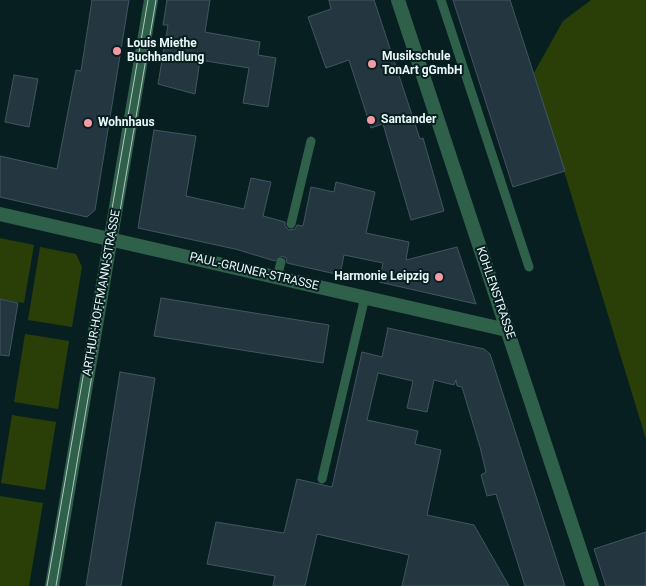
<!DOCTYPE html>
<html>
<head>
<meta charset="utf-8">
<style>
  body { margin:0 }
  canvas { display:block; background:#071f20 }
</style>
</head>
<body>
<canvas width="646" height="586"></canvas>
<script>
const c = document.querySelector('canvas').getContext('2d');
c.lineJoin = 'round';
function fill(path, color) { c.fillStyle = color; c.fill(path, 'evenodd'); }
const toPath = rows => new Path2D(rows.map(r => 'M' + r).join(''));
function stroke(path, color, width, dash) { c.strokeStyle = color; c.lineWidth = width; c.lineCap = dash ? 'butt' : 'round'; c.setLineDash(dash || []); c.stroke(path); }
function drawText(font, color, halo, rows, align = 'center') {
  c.font = font + ' Roboto,sans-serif'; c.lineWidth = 4; c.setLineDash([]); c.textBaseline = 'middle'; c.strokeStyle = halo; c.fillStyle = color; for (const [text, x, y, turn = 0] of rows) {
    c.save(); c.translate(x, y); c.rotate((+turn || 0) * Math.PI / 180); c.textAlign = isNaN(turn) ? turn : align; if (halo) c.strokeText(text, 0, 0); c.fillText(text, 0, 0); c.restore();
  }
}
const green = toPath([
  [591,0,646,0,646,439,534,73,563,21],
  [0,238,34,245,24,303,0,299],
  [40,247,76,254,82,267,72,327,28,320],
  [25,334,69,341,58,409,14,402],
  [12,415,56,422,45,490,1,483],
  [0,496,43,503,29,586,0,586]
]);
const building = toPath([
  [92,0,129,0,95,210,87,217,0,197,0,156,57,169,76,70,81,71,92,0],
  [167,0,210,0,205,32,260,42,258,55,276,58,268,107,243,103,249,68,200,60,195,94,158,84,168,25,163,25,167,0],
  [329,0,374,0,420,139,423,138,444,211,411,220,383,124,371,128,349,60,326,68,308,17,331,9,329,0],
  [453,0,510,0,565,171,513,187,453,0],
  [14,75,38,79,29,127,5,122,14,75],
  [154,130,196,136,186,196,244,209,251,178,271,182,263,216,285,222,285,226,289,230,295,229,297,225,303,226,311,187,334,192,336,182,375,192,366,233,409,242,406,260,457,247,476,304,379,282,383,263,344,255,340,275,287,263,286,258,282,256,275,261,235,249,138,228,154,130],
  [161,298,329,325,323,363,154,336,161,298],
  [0,299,18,303,9,356,0,355,0,299],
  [388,328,484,349,490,354,565,586,525,586,496,494,487,496,481,475,486,472,480,447,462,387,457,386,456,380,454,385,434,380,427,412,407,408,413,381,378,373,367,420,418,431,415,444,441,450,427,515,474,525,509,586,402,586,409,555,317,534,305,586,273,586,275,576,207,564,216,522,284,533,297,479,332,487,362,352,382,357,388,328],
  [120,372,155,378,142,461,121,586,86,586,120,372],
  [646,532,646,586,606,586,594,549,646,532]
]);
const service = toPath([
  [441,0,529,267],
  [291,224,311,141],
  [277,277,281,262],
  [322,479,365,297]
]);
const minor = toPath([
  [398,0,592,586],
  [0,214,507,330]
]);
const tertiary = toPath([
  [52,586,151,0]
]);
const tram = toPath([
  [47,586,148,0],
  [56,586,156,0]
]);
const markers = [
  [117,51,5,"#f49aa5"],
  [372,64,5,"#f49aa5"],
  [371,120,5,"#f49aa5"],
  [88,123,5,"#f49aa5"],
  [439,277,5,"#f49aa5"]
];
const poiNames = [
  ["Louis Miethe",127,44],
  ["Buchhandlung",127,58],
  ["Musikschule",382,57],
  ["TonArt gGmbH",382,71],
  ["Santander",381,120],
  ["Wohnhaus",98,123],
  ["Harmonie Leipzig",429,277,"right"]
];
const streetNames = [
  ["PAUL-GRUNER-STRASSE",254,272,13],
  ["ARTHUR-HOFFMANN-STRASSE",102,293,-80],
  ["KOHLENSTRASSE",495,293,71]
];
fill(green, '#2a3f08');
fill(building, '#243741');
stroke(building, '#425561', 1);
stroke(service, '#2f604a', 9);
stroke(minor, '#2f604a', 14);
stroke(tertiary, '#2f604a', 14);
stroke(tram, '#b5c6c7', 1);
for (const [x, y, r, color] of markers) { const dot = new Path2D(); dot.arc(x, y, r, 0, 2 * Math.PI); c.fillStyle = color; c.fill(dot); stroke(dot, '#071f20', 2); }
drawText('bold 12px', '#eaf8f9', '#071f20', poiNames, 'left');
drawText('12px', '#eaf8f9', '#071f20', streetNames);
</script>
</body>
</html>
